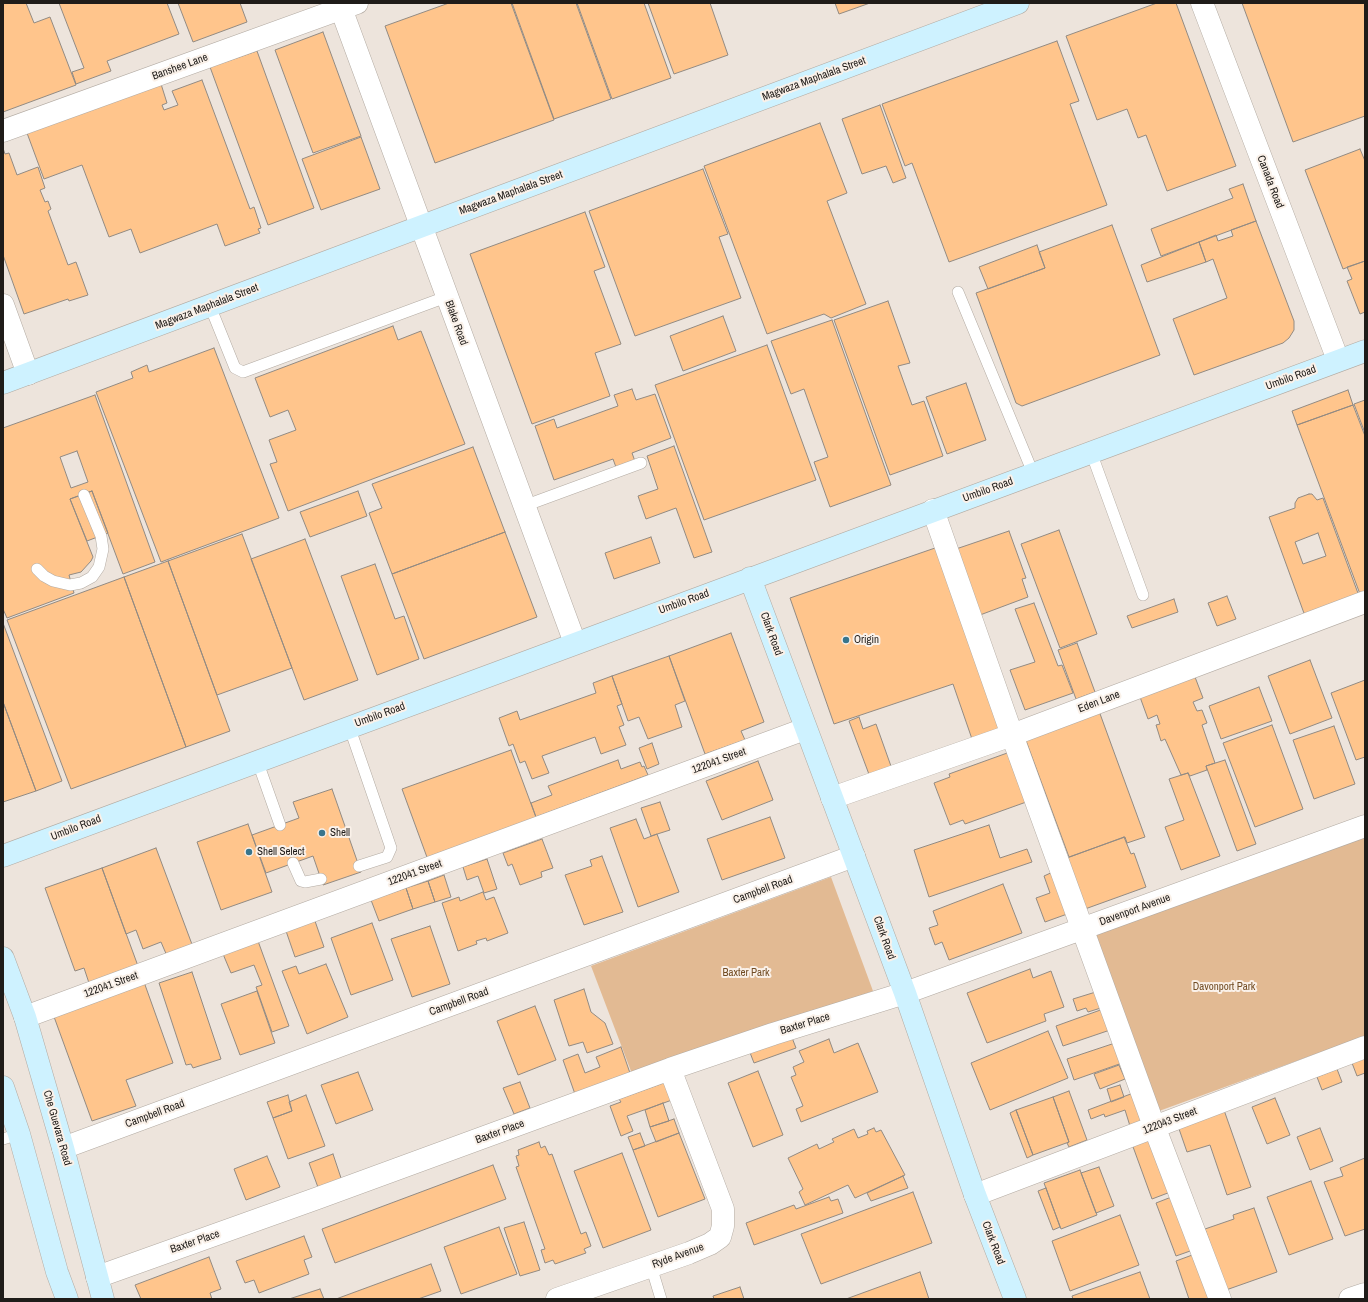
<!DOCTYPE html>
<html>
<head>
<meta charset="utf-8">
<style>
  body { margin:0 }
  #map { position:relative; width:1368px; height:1302px; overflow:hidden; background:#ede4dc; font-family:"Archivo Narrow",sans-serif }
  canvas { display:block }
  .frame { position:absolute; inset:0; border:4px solid #1f1c19; pointer-events:none }
</style>
</head>
<body>
<div id="map">
<canvas width="1368" height="1302"></canvas>
<div class="frame"></div>
</div>
<script>
const c = document.querySelector('canvas').getContext('2d');
c.lineJoin = 'round';
function fill(path, color) { c.fillStyle = color; c.fill(path, 'evenodd'); }
const toPath = rows => new Path2D(rows.map(r => 'M' + r).join(''));
function stroke(path, color, width, dash) { c.strokeStyle = color; c.lineWidth = width; c.lineCap = dash ? 'butt' : 'round'; c.setLineDash(dash || []); c.stroke(path); }
function drawText(font, color, halo, rows, align = 'center') {
  c.font = font + ' "Archivo Narrow",sans-serif'; c.lineWidth = 4; c.setLineDash([]); c.textBaseline = 'middle'; c.strokeStyle = halo; c.fillStyle = color; for (const [text, x, y, turn = 0] of rows) {
    c.save(); c.translate(x, y); c.rotate((+turn || 0) * Math.PI / 180); c.textAlign = isNaN(turn) ? turn : align; if (halo) c.strokeText(text, 0, 0); c.fillText(text, 0, 0); c.restore();
  }
}
const green = toPath([
  [1365,835,1365,1036,1159,1111,1093,935],
  [831,877,873,991,634,1079,591,966]
]);
const building = toPath([
  [3,3,26,3,34,23,50,17,76,85,3,112,3,3],
  [59,3,167,3,179,34,107,61,111,71,76,84,72,72,84,68,59,3],
  [178,3,240,3,247,22,193,42,178,3],
  [449,3,511,3,554,120,435,163,385,26,449,3],
  [512,3,576,3,611,99,554,119,512,3],
  [577,3,644,3,671,78,612,99,577,3],
  [648,3,710,3,728,55,674,74,648,3],
  [835,3,870,3,839,14,835,3],
  [1157,3,1176,3,1236,166,1167,191,1146,135,1138,138,1127,109,1097,120,1066,36,1157,3],
  [1242,3,1365,3,1365,116,1293,142,1242,3],
  [323,32,361,136,313,153,275,50,323,32],
  [1057,41,1079,101,1070,104,1107,205,949,262,912,163,905,166,882,104,1057,41],
  [257,51,314,208,268,225,210,67,257,51],
  [202,80,250,209,254,207,261,228,258,229,260,233,225,246,217,224,140,253,131,229,109,237,82,165,44,179,27,133,161,84,167,103,162,105,164,110,178,105,172,91,202,80],
  [880,105,906,178,893,183,886,166,862,174,842,119,880,105],
  [820,123,847,193,827,201,866,304,831,318,824,314,767,334,704,166,820,123],
  [361,137,380,189,321,210,302,159,361,137],
  [3,148,5,154,9,153,17,175,38,167,45,188,40,190,45,202,48,201,51,209,48,211,68,265,76,262,88,295,69,301,68,299,24,314,3,255,3,148],
  [1360,149,1365,161,1365,261,1343,269,1305,170,1360,149],
  [703,169,728,234,719,237,741,298,635,336,589,211,703,169],
  [1243,184,1256,221,1161,256,1151,229,1233,198,1229,189,1243,184],
  [585,212,605,267,594,271,621,344,595,353,610,396,532,424,470,254,585,212],
  [1256,221,1294,321,1294,330,1289,338,1283,343,1194,375,1173,319,1227,298,1213,259,1206,262,1199,242,1216,235,1218,241,1233,236,1231,230,1256,221],
  [1112,225,1160,355,1022,406,1016,403,976,293,1045,268,1039,252,1112,225],
  [1199,242,1206,262,1147,282,1141,265,1199,242],
  [1037,245,1045,268,988,289,979,267,1037,245],
  [1365,261,1365,312,1360,314,1347,281,1352,279,1347,267,1365,261],
  [888,301,910,363,898,366,912,405,924,401,943,456,890,475,834,320,888,301],
  [723,316,736,351,683,371,670,336,723,316],
  [832,320,891,485,830,507,814,462,828,457,804,389,791,394,771,341,832,320],
  [393,326,398,340,421,331,465,444,288,511,270,464,277,462,269,440,296,430,288,410,270,417,255,378,393,326],
  [767,345,816,480,704,520,655,385,767,345],
  [214,348,279,518,161,562,96,392,133,378,131,372,147,365,149,372,214,348],
  [966,383,986,440,947,454,926,397,966,383],
  [632,389,636,400,655,394,671,438,632,453,636,464,617,470,613,459,554,480,535,426,554,419,557,428,618,406,614,395,632,389],
  [1348,390,1353,405,1297,425,1292,411,1348,390],
  [95,395,155,562,123,574,92,491,70,499,93,557,91,561,81,572,69,575,74,593,7,618,3,609,3,428,95,395],
  [77,451,88,482,71,488,60,457,77,451],
  [1365,400,1365,433,1354,404,1365,400],
  [1353,405,1365,436,1365,592,1360,594,1297,425,1353,405],
  [674,446,712,552,694,558,676,508,646,519,638,496,658,489,647,456,674,446],
  [473,447,505,532,392,574,369,513,382,508,372,484,473,447],
  [92,491,108,533,87,541,70,499,92,491],
  [358,491,367,516,310,537,300,512,358,491],
  [1309,494,1312,494,1317,500,1323,498,1359,596,1305,616,1269,517,1295,508,1295,503,1298,498,1309,494],
  [1318,533,1326,556,1303,564,1295,542,1318,533],
  [1059,530,1097,634,1060,648,1021,544,1059,530],
  [1009,531,1026,578,1022,579,1028,597,980,615,956,549,1009,531],
  [505,532,537,617,424,659,392,574,505,532],
  [242,534,292,668,217,695,168,561,242,534],
  [651,537,660,563,614,579,605,553,651,537],
  [305,539,358,680,304,700,251,559,305,539],
  [938,547,1002,729,972,739,953,684,834,724,790,598,938,547],
  [168,561,230,731,186,747,124,577,168,561],
  [375,564,395,619,404,616,419,659,377,675,341,576,375,564],
  [124,577,186,747,71,789,7,620,124,577],
  [1227,596,1236,619,1217,626,1208,603,1227,596],
  [1174,599,1178,612,1132,628,1127,616,1174,599],
  [1034,603,1058,666,1062,665,1073,693,1025,710,1010,670,1035,662,1015,609,1034,603],
  [3,623,62,781,36,791,3,702,3,623],
  [731,633,764,722,741,731,745,740,705,754,669,656,731,633],
  [1077,643,1095,692,1076,699,1058,650,1077,643],
  [669,656,685,701,675,705,682,727,648,739,639,717,628,721,612,676,669,656],
  [1310,660,1332,718,1290,734,1268,676,1310,660],
  [612,676,622,704,617,706,624,725,619,727,626,745,601,754,595,737,542,756,549,773,532,779,525,761,520,763,513,744,509,746,499,718,517,711,520,720,596,693,593,683,612,676],
  [1195,677,1203,698,1193,702,1197,711,1202,710,1207,723,1202,725,1215,763,1206,766,1207,770,1190,776,1188,773,1181,775,1165,739,1161,741,1156,725,1160,724,1157,715,1148,719,1140,697,1195,677],
  [1365,680,1365,757,1356,760,1331,693,1365,680],
  [1259,687,1272,721,1221,739,1209,706,1259,687],
  [3,702,36,791,3,802,3,702],
  [1099,711,1145,837,1127,843,1125,837,1069,857,1025,738,1099,711],
  [859,717,863,729,876,724,892,769,870,777,849,721,859,717],
  [1272,725,1303,809,1255,827,1223,743,1272,725],
  [1334,726,1355,784,1314,799,1293,740,1334,726],
  [652,743,659,764,647,769,639,748,652,743],
  [511,750,537,820,428,860,402,789,511,750],
  [1010,752,1029,801,965,824,963,820,950,825,934,783,950,777,949,774,1010,752],
  [618,760,621,769,640,762,642,767,644,766,648,775,536,817,531,803,552,795,548,786,618,760],
  [1225,760,1256,844,1237,851,1206,766,1225,760],
  [758,761,773,800,722,820,706,781,758,761],
  [1188,773,1220,856,1181,870,1165,827,1184,820,1169,779,1188,773],
  [332,789,361,872,323,885,313,856,266,873,252,835,299,818,293,802,332,789],
  [660,802,670,830,651,836,641,808,660,802],
  [770,817,785,858,722,880,707,839,770,817],
  [636,819,644,839,657,834,679,892,638,907,610,828,636,819],
  [248,824,272,892,221,910,197,842,248,824],
  [989,825,1000,858,1027,849,1032,862,929,897,914,850,989,825],
  [1124,837,1131,854,1134,853,1146,887,1085,909,1067,858,1124,837],
  [542,839,553,868,541,872,542,877,520,885,512,864,508,866,503,853,542,839],
  [156,848,193,947,167,956,161,942,143,949,136,930,126,934,102,868,156,848],
  [602,856,623,912,584,925,565,875,592,866,590,860,602,856],
  [487,859,497,889,484,893,478,876,467,880,463,867,487,859],
  [102,868,138,966,89,983,84,968,75,971,45,888,102,868],
  [1055,871,1070,913,1045,922,1036,898,1050,893,1044,876,1055,871],
  [444,875,451,897,435,902,428,881,444,875],
  [428,881,435,902,413,909,406,888,428,881],
  [1003,884,1022,933,949,960,942,942,935,945,929,928,938,925,933,911,1003,884],
  [406,888,413,909,379,921,371,900,406,888],
  [483,892,486,900,494,897,508,933,487,941,486,938,476,941,477,944,458,951,442,903,459,897,460,901,483,892],
  [315,921,324,947,295,957,286,931,315,921],
  [372,923,393,980,351,995,331,938,372,923],
  [430,926,450,984,412,997,391,939,430,926],
  [258,941,289,1026,272,1032,256,987,262,985,254,965,231,973,223,954,258,941],
  [326,964,348,1017,307,1034,282,971,296,966,299,974,326,964],
  [1030,969,1033,978,1051,971,1064,1007,1044,1014,1046,1021,987,1043,967,993,1030,969],
  [192,972,221,1059,193,1068,191,1064,186,1065,159,983,192,972],
  [144,982,173,1063,126,1080,136,1106,92,1121,53,1014,144,982],
  [584,989,591,1012,605,1023,613,1044,587,1053,583,1042,569,1046,554,1000,584,989],
  [257,991,275,1043,240,1055,221,1004,257,991],
  [1099,991,1104,1007,1088,1012,1086,1008,1077,1011,1073,999,1099,991],
  [535,1006,556,1060,518,1075,497,1021,535,1006],
  [1106,1008,1113,1029,1063,1046,1056,1026,1106,1008],
  [1048,1031,1068,1078,990,1110,971,1063,1048,1031],
  [791,1035,796,1048,754,1063,749,1050,791,1035],
  [829,1039,834,1053,858,1043,878,1092,801,1122,796,1109,803,1106,791,1077,796,1075,793,1067,804,1062,799,1051,829,1039],
  [1118,1042,1125,1062,1074,1080,1067,1059,1118,1042],
  [621,1047,631,1076,576,1097,563,1060,578,1054,585,1073,600,1067,596,1057,621,1047],
  [1365,1058,1365,1073,1357,1076,1352,1063,1365,1058],
  [1119,1065,1125,1079,1100,1089,1094,1074,1119,1065],
  [1337,1069,1342,1082,1322,1090,1317,1077,1337,1069],
  [758,1071,783,1135,753,1147,728,1083,758,1071],
  [358,1072,373,1110,336,1124,321,1085,358,1072],
  [520,1082,530,1108,514,1114,503,1088,520,1082],
  [666,1082,672,1100,627,1116,633,1131,621,1136,610,1106,621,1102,619,1099,666,1082],
  [1120,1085,1124,1097,1111,1102,1107,1089,1120,1085],
  [1069,1091,1087,1140,1069,1147,1067,1143,1069,1142,1053,1097,1069,1091],
  [1136,1092,1146,1119,1130,1126,1125,1110,1105,1117,1104,1114,1091,1119,1088,1110,1136,1092],
  [288,1095,292,1111,273,1118,267,1102,288,1095],
  [306,1095,325,1146,288,1159,273,1118,292,1111,289,1102,306,1095],
  [1053,1097,1069,1142,1033,1155,1016,1110,1053,1097],
  [1275,1098,1290,1135,1267,1144,1252,1107,1275,1098],
  [663,1103,669,1121,650,1127,645,1110,663,1103],
  [1016,1110,1033,1155,1027,1158,1010,1113,1016,1110],
  [1224,1110,1251,1187,1227,1195,1210,1145,1187,1152,1178,1126,1224,1110],
  [674,1119,679,1133,656,1142,650,1127,674,1119],
  [874,1128,876,1132,881,1130,905,1175,855,1198,848,1185,805,1205,799,1192,803,1189,788,1158,817,1144,819,1149,834,1142,832,1139,854,1129,858,1138,868,1134,867,1131,874,1128],
  [1320,1128,1333,1161,1310,1170,1297,1137,1320,1128],
  [640,1133,645,1146,633,1150,628,1137,640,1133],
  [679,1133,705,1199,658,1217,633,1150,679,1133],
  [1152,1137,1173,1191,1152,1199,1132,1144,1152,1137],
  [539,1142,541,1148,545,1146,549,1155,552,1154,581,1234,586,1232,591,1246,584,1249,586,1253,555,1264,553,1260,545,1263,541,1250,545,1249,516,1167,519,1166,516,1156,519,1155,518,1150,539,1142],
  [622,1153,651,1230,603,1248,574,1171,622,1153],
  [333,1154,342,1181,319,1190,309,1163,333,1154],
  [267,1156,280,1187,246,1200,234,1169,267,1156],
  [1365,1158,1365,1229,1345,1236,1324,1182,1343,1176,1340,1168,1365,1158],
  [493,1165,506,1199,335,1263,322,1229,493,1165],
  [1099,1167,1114,1206,1096,1213,1081,1173,1099,1167],
  [1080,1170,1097,1215,1061,1229,1044,1183,1080,1170],
  [903,1176,908,1188,871,1201,867,1193,903,1176],
  [1311,1181,1333,1239,1289,1255,1267,1197,1311,1181],
  [1046,1188,1060,1227,1053,1230,1038,1191,1046,1188],
  [913,1192,932,1243,821,1284,801,1234,913,1192],
  [1174,1196,1193,1250,1176,1256,1156,1203,1174,1196],
  [829,1197,831,1201,838,1199,843,1213,754,1245,746,1223,794,1205,796,1209,829,1197],
  [1254,1208,1277,1272,1226,1290,1205,1229,1234,1219,1233,1215,1254,1208],
  [1120,1215,1139,1265,1070,1291,1052,1241,1120,1215],
  [524,1222,540,1270,520,1276,504,1228,524,1222],
  [499,1227,517,1274,461,1294,444,1247,499,1227],
  [304,1236,312,1257,304,1260,309,1274,259,1293,254,1280,245,1283,236,1261,304,1236],
  [1195,1254,1211,1299,1189,1299,1176,1261,1195,1254],
  [209,1257,221,1289,210,1293,212,1299,141,1299,135,1285,209,1257],
  [431,1264,441,1291,418,1299,336,1299,431,1264],
  [920,1272,929,1299,846,1299,920,1272],
  [1140,1272,1150,1299,1073,1299,1072,1296,1140,1272],
  [740,1287,744,1299,714,1299,713,1296,740,1287],
  [320,1289,324,1299,289,1299,320,1289]
]);
const lane = toPath([
  [958,292,1033,473],
  [210,306,235,368,243,372,446,297],
  [1091,452,1143,595],
  [524,506,641,463],
  [37,569,44,576,53,581,70,585,81,583,92,577,99,567,103,549,101,536,84,495],
  [349,726,391,848,387,857,359,866],
  [257,760,280,825],
  [293,863,301,881,305,882,321,879],
  [3,1139,19,1134],
  [651,1266,661,1299]
]);
const street = toPath([
  [339,3,575,643],
  [1202,3,1338,360],
  [3,131,357,3],
  [3,305,28,374],
  [933,510,1012,735,1154,1126,1220,1299],
  [832,798,1012,735,1365,602],
  [25,1017,805,729],
  [63,1148,854,856],
  [975,1195,1365,1047],
  [97,1277,318,1198,670,1069,773,1034,905,993,1365,826],
  [557,1299,689,1253,710,1244,720,1237,723,1226,723,1209,670,1069],
  [1350,1299,1365,1294]
]);
const secondary = toPath([
  [3,383,1018,3],
  [750,578,905,993,975,1195,1015,1299],
  [3,856,1365,351],
  [3,958,25,1017,63,1148,103,1299],
  [3,1087,19,1134,57,1272,67,1299]
]);
const markers = [
  [846,640,4,"#38758c"],
  [322,833,4,"#38758c"],
  [249,852,4,"#38758c"]
];
const streetNames = [
  ["Banshee Lane",180,67,-20],
  ["Magwaza Maphalala Street",814,79,-20],
  ["Canada Road",1270,182,69],
  ["Magwaza Maphalala Street",511,193,-20],
  ["Magwaza Maphalala Street",207,307,-21],
  ["Blake Road",456,323,70],
  ["Umbilo Road",1291,378,-20],
  ["Umbilo Road",988,490,-20],
  ["Umbilo Road",684,602,-20],
  ["Clark Road",771,634,70],
  ["Eden Lane",1099,702,-21],
  ["Umbilo Road",380,715,-20],
  ["122041 Street",719,761,-20],
  ["Umbilo Road",76,828,-21],
  ["122041 Street",415,873,-20],
  ["Campbell Road",763,890,-20],
  ["Davenport Avenue",1135,910,-20],
  ["Clark Road",884,938,70],
  ["122041 Street",111,985,-20],
  ["Campbell Road",459,1002,-20],
  ["Baxter Place",805,1024,-17],
  ["Campbell Road",155,1114,-20],
  ["122043 Street",1170,1121,-21],
  ["Che Guevara Road",57,1128,74],
  ["Baxter Place",500,1132,-20],
  ["Baxter Place",195,1242,-19],
  ["Clark Road",993,1243,69],
  ["Ryde Avenue",678,1256,-20]
];
const poiNames = [
  ["Origin",854,640],
  ["Shell",330,833],
  ["Shell Select",257,852]
];
const parkNames = [
  ["Baxter Park",746,973],
  ["Davonport Park",1224,987]
];
fill(green, '#e2ba93');
fill(building, '#ffc58c');
stroke(building, '#928a82', 1);
stroke(lane, '#b3aba3', 12);
stroke(street, '#b3aba3', 23);
stroke(secondary, '#b3aba3', 23);
stroke(lane, '#fff', 11);
stroke(street, '#fff', 22);
stroke(secondary, '#cef2ff', 22);
for (const [x, y, r, color] of markers) { const dot = new Path2D(); dot.arc(x, y, r, 0, 2 * Math.PI); c.fillStyle = color; c.fill(dot); stroke(dot, '#faf1e9', 1.5); }
drawText('11px', '#1f1c19', '#faf1e9', streetNames);
drawText('11px', '#1f1c19', '#faf1e9', poiNames, 'left');
drawText('11px', '#724c23', '#faf1e9', parkNames);
</script>
</body>
</html>
